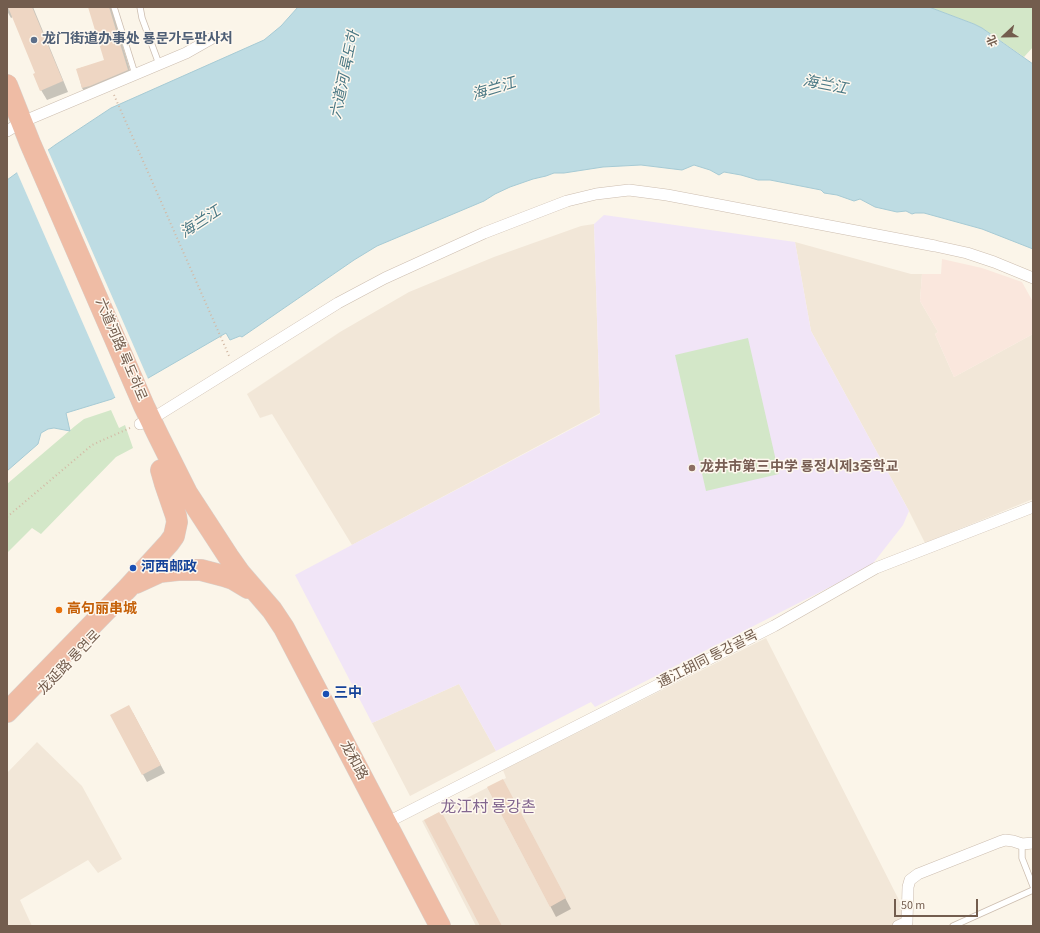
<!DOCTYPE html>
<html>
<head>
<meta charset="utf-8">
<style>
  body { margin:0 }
  #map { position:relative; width:1040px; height:933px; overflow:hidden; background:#fbf5e9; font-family:"Source Sans 3","Noto Sans SC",sans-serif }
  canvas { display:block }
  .frame { position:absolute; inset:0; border:8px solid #735d4e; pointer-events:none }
  .north { position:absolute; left:984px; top:16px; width:40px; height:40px; -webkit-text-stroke:3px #fef8ef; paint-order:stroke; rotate:248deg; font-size:11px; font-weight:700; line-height:16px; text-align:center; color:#735d4e }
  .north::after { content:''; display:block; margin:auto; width:14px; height:18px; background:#735d4e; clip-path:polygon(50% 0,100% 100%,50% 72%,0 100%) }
  .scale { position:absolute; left:894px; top:899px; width:84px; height:18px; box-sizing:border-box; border:2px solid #735d4e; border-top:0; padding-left:5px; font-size:12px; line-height:14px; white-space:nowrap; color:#735d4e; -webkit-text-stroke:3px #fef8ef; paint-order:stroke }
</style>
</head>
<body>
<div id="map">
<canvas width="1040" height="933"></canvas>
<div class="frame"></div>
<div class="north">北</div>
<div class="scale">50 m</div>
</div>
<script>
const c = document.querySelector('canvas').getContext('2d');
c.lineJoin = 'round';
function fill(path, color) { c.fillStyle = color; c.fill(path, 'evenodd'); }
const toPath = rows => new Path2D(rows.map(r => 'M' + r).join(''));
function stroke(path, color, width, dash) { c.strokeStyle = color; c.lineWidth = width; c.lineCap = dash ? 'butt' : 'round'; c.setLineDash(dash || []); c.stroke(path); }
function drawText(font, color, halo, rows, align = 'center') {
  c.font = font + ' "Source Sans 3","Noto Sans SC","Noto Sans KR",sans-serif'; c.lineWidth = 3; c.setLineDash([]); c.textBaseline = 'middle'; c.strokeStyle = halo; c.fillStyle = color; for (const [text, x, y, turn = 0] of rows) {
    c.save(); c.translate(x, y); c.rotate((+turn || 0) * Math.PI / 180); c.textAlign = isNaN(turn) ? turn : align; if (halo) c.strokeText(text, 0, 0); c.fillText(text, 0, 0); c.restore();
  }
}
const residential = toPath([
  [594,224,600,413,352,545,272,414,260,418,247,394,340,332,409,292,494,257,581,226],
  [795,242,911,274,922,274,920,301,938,332,935,334,954,377,1033,334,1033,499,925,543,909,511,811,331],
  [766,638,902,906,907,926,476,926,422,821,506,778,503,770],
  [459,684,496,751,410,796,372,723],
  [37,742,82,786,122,859,98,873,88,860,20,900,32,926,7,926,7,773]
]);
const commercial = toPath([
  [942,259,982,268,1022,282,1033,302,1033,334,954,377,935,334,938,332,920,301,922,274,941,274]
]);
const education = toPath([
  [604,215,795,242,811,331,909,511,903,525,871,566,595,707,591,702,496,751,459,684,372,723,295,575,600,414,594,224]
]);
const green = toPath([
  [929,7,1033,7,1033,47,1024,57,982,28,974,24],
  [748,338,779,474,706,491,675,355],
  [111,410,119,428,125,425,133,448,116,457,41,534,32,528,7,553,7,484,75,426,84,419]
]);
const water = toPath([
  [298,7,929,7,974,24,982,28,1033,64,1033,249,982,229,924,213,915,213,912,214,906,211,897,212,875,207,860,199,854,201,837,195,824,193,821,190,770,180,758,180,741,175,724,172,719,175,710,170,694,165,682,170,641,165,603,167,564,173,554,173,546,176,533,179,510,187,495,194,484,201,377,246,354,260,242,337,240,336,230,340,226,333,112,399,66,413,70,431,54,428,48,429,41,433,38,444,7,471,7,180,55,145,111,108,264,40,281,26,298,7]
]);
const pier = toPath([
  [47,148,149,381,116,399,16,170]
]);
const shadow = toPath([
  [7,7,33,7,68,92,47,100,41,90,37,73,13,17,11,18,7,11],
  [89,7,111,7,133,80,88,98,82,88,77,69,105,61],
  [133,713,165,773,147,782,111,715],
  [488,788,508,790,571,909,556,917]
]);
const building = toPath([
  [8,7,32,7,63,81,40,91,33,74,35,73],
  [88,7,109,7,128,70,90,86,82,88,76,69,104,60],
  [129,705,161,765,142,775,110,715],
  [503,779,566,898,550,907,487,787],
  [441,811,502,926,480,926,424,820]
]);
const path = toPath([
  [114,95,230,358],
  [7,517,92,445,103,440,130,428]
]);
const lane = toPath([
  [114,7,135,74],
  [140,7,142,18,159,64],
  [1022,844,1022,858,1033,886],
  [953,926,1033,890]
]);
const street = toPath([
  [7,131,22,122,186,53,216,36],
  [140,424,150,420,338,303,385,278,484,233,567,201,596,194,629,190,667,195,935,246,967,253,994,262,1033,278],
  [386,823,774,626,876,568,1033,507],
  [898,926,907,922,908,887,910,880,918,874,999,842,1005,840,1013,841,1022,844,1033,843]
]);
const highway = toPath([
  [7,85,30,143,144,406,158,435,187,493,228,556,240,573,272,610,284,628,440,926],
  [136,583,160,572,178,570,201,570,224,576,233,579,248,588],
  [7,712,127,589,169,543,174,536,177,522,176,516,165,484,161,470]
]);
const markers = [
  [34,40,4,"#5c6f8a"],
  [692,468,4,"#8d6e63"],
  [133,568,4,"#1a4fb4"],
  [59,610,4,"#e8710a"],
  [326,694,4,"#1a4fb4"]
];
const serviceNames = [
  ["龙门街道办事处 룡문가두판사처",42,40]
];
const streetNames = [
  ["六道河路 륙도하로",120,350,67],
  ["通江胡同 통강골목",708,660,-27],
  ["龙延路 룡연로",70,663,-46],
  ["龙和路",353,761,62]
];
const educationNames = [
  ["龙井市第三中学 룡정시제3중학교",700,468]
];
const transitNames = [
  ["河西邮政",141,568],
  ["三中",334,694]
];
const foodNames = [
  ["高句丽串城",67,610]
];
const waterNames = [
  ["六道河 륙도하",346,75,-78],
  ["海兰江",825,86,11],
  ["海兰江",494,90,-17],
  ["海兰江",201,223,-33]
];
const quarterNames = [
  ["龙江村 룡강촌",488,808]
];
fill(residential, '#f2e7d8');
fill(commercial, '#fae7dd');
fill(education, '#f1e5f7');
fill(green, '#d3e7c8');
fill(water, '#bedce3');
stroke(water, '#a6cad4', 1);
fill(pier, '#fbf5e9');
fill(shadow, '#0003');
fill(building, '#eed6c3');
stroke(lane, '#ccbdaf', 7);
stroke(street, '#ccbdaf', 12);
stroke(highway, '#d8d2cd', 22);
stroke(path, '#d3b9a5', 2, [1, 3]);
stroke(lane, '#fff', 5.5);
stroke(street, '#fff', 11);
stroke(highway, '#efbca5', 21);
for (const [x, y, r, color] of markers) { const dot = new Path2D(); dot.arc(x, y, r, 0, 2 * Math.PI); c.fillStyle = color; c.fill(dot); stroke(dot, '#fef8ef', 1.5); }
drawText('bold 14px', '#4e5e75', '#fef8ef', serviceNames, 'left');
drawText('14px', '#735d4e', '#fef8ef', streetNames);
drawText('bold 14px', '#785e54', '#fef8ef', educationNames, 'left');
drawText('bold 14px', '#164399', '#fef8ef', transitNames, 'left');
drawText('bold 14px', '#c56008', '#fef8ef', foodNames, 'left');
drawText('italic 15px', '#4a7884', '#fef8ef', waterNames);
drawText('16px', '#83668f', '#fef8ef', quarterNames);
</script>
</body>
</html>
